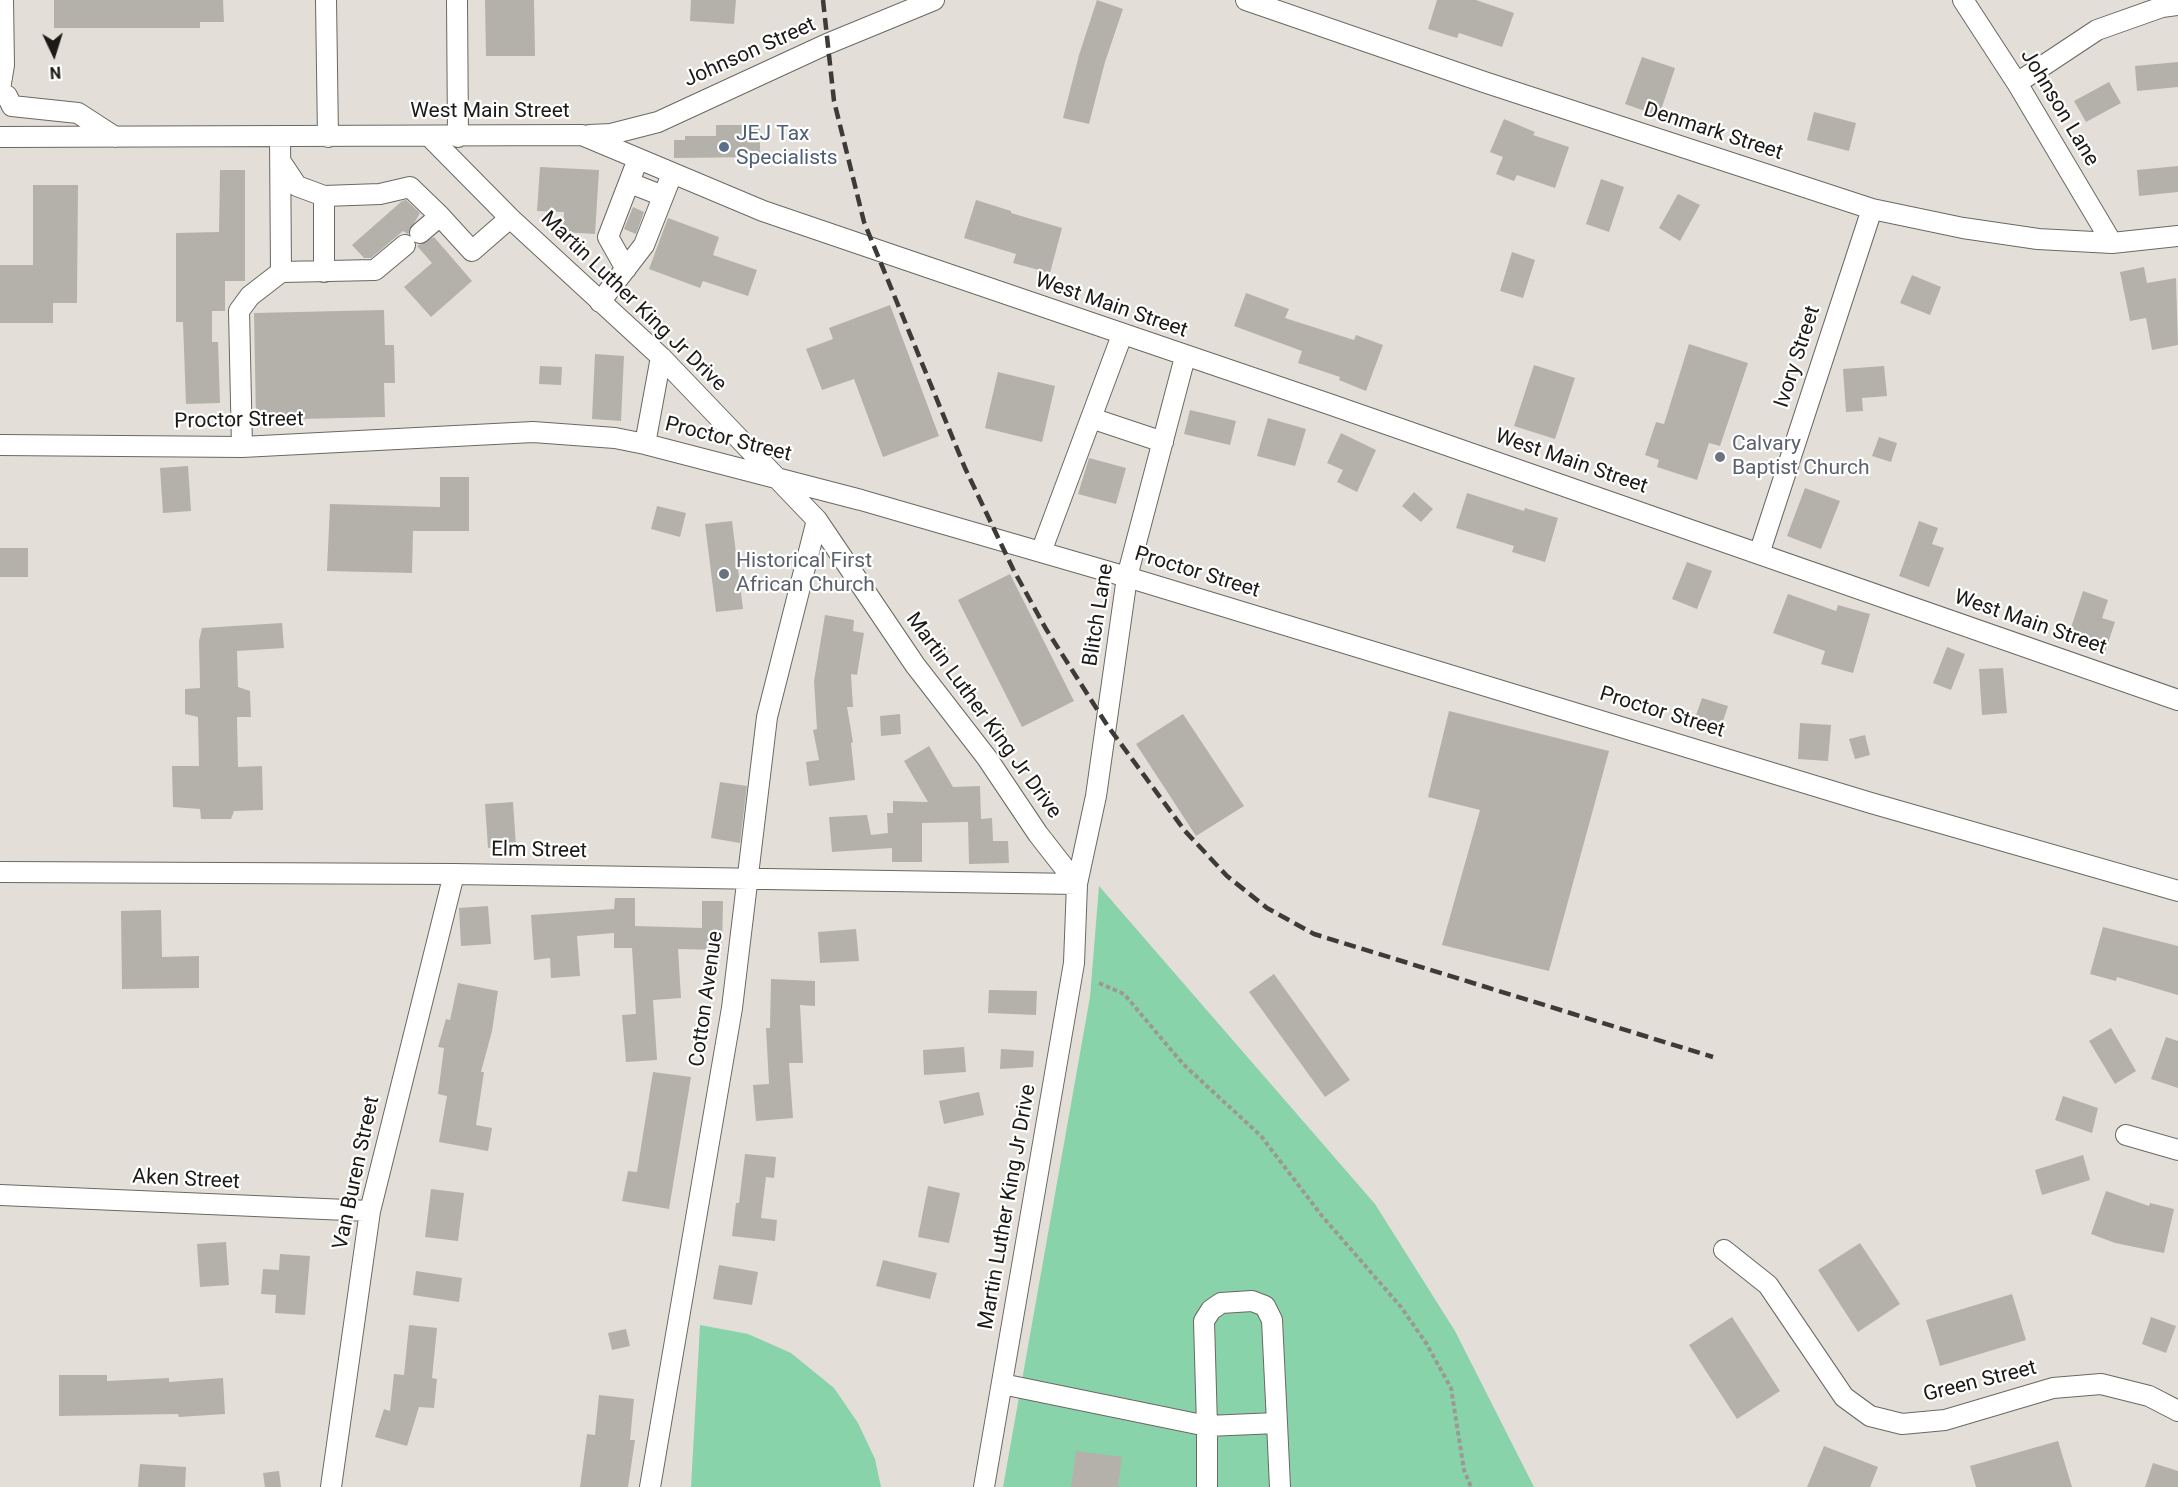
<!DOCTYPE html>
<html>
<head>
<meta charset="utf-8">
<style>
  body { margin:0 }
  #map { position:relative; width:2178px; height:1487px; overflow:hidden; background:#e3dfd8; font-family:Roboto,sans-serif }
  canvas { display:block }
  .north { position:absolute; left:24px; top:24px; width:60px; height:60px; -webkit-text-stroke:4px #fff; paint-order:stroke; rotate:176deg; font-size:16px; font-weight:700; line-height:24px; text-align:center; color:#1b1a17 }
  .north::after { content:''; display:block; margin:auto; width:21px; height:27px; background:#1b1a17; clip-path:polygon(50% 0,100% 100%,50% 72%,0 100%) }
</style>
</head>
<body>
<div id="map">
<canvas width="2178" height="1487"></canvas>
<div class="north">N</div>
</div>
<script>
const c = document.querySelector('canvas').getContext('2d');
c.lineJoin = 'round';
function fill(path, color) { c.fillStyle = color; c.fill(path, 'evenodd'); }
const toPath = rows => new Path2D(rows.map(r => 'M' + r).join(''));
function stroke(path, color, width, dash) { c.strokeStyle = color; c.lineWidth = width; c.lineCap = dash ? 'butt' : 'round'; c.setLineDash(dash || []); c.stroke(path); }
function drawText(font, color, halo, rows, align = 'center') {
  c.font = font + ' Roboto,sans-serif'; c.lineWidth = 4.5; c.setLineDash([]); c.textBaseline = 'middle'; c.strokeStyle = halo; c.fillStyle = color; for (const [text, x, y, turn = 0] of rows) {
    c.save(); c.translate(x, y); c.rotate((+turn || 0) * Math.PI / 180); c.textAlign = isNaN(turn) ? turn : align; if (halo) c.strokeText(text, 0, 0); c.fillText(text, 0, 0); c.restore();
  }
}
const green = toPath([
  [1099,886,1375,1204,1455,1331,1534,1487,1003,1487,1090,997],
  [700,1325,748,1334,791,1353,834,1388,858,1423,875,1459,881,1487,691,1487]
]);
const building = toPath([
  [54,0,223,0,224,22,200,22,200,28,54,28],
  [485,0,534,0,535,56,486,56],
  [691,0,736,0,734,24,690,21],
  [1097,0,1123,9,1105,62,1089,124,1063,118,1079,55],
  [1437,0,1476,0,1514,13,1502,47,1459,33,1457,38,1428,29],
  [1642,57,1675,68,1659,116,1625,104],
  [2178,62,2178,87,2137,91,2135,66],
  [2109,82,2121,103,2086,122,2074,101],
  [1814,112,1856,123,1849,151,1807,140],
  [1504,119,1535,132,1533,135,1569,147,1555,188,1517,175,1514,181,1496,174,1503,157,1490,152],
  [716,125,760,125,760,157,674,158,674,140,685,140,685,136,716,136],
  [2178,166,2178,192,2139,196,2137,170],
  [540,167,599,170,595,234,563,232,564,212,537,211],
  [220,170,245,170,245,281,225,281,225,311,212,311,212,342,218,342,220,403,186,404,183,322,176,322,176,233,219,232],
  [1601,179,1624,187,1609,232,1586,224],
  [33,185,78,185,77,303,53,303,53,323,0,323,0,265,33,265],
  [1678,194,1700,205,1680,241,1659,228],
  [406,200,420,213,408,234,403,231,371,258,364,258,352,245,402,201],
  [976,200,1011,211,1011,213,1062,228,1050,273,1013,263,1016,254,964,238],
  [633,207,644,212,636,234,624,229],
  [668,218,719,237,713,255,757,270,748,296,703,281,700,288,649,269],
  [434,237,472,281,431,317,404,287,432,263,417,246],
  [1512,252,1535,260,1523,298,1500,291],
  [2144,267,2147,283,2176,278,2178,345,2152,350,2146,318,2130,321,2120,272],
  [1912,275,1941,287,1930,315,1900,303],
  [1246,293,1289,309,1285,318,1354,340,1356,335,1383,345,1366,391,1339,380,1340,377,1298,363,1302,351,1234,326],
  [890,305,939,436,883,457,854,379,822,390,806,349,833,339,829,328],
  [384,310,385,345,394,345,395,383,384,383,385,417,256,420,254,313],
  [1689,344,1748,363,1720,446,1709,443,1697,480,1657,467,1659,460,1645,455,1656,422,1664,424],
  [595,354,624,356,621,421,592,419],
  [1534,365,1575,378,1555,439,1514,426],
  [540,366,562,367,561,385,539,384],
  [1884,366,1887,396,1862,398,1863,411,1846,412,1843,369],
  [998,372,1055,386,1042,442,985,428],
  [1190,410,1236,421,1230,445,1184,434],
  [1268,418,1306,429,1295,466,1257,456],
  [1341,433,1376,450,1357,492,1337,482,1343,470,1327,463],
  [1879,437,1897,443,1891,462,1872,456],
  [1089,458,1126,468,1116,504,1078,494],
  [188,466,191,511,163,513,160,468],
  [440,477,469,477,469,531,413,531,412,573,327,571,330,504,440,507],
  [1805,488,1840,501,1821,549,1787,536],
  [1414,492,1433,509,1421,522,1402,506],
  [1467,493,1524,511,1525,508,1558,518,1545,562,1512,552,1514,546,1456,528],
  [657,506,686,513,680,537,651,529],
  [732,521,743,609,716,612,705,524],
  [1919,521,1938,528,1932,544,1944,548,1929,587,1899,576],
  [0,548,28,548,28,577,0,577],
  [1687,562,1712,571,1697,609,1672,599],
  [1010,574,1074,701,1022,727,958,600],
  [2083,591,2108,600,2102,618,2115,622,2105,652,2067,640],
  [1788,594,1836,611,1838,605,1870,614,1853,673,1821,664,1825,651,1773,633],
  [825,615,854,620,853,631,864,633,857,675,851,674,853,707,847,707,853,742,851,743,855,780,809,786,806,762,819,760,813,730,817,729,814,681],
  [282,623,284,648,237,651,238,687,250,691,251,717,237,717,238,767,262,766,263,810,234,811,231,819,201,819,200,809,173,807,172,766,199,766,198,717,185,714,185,689,200,688,199,641,202,628],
  [1947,647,1965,654,1951,690,1933,683],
  [2003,668,2007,713,1982,715,1979,669],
  [1702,698,1728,706,1718,736,1692,727],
  [1449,711,1609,751,1549,971,1442,945,1480,810,1428,797],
  [900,714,901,734,881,736,880,716],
  [1183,714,1244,806,1196,836,1136,744],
  [1800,723,1831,725,1828,761,1798,759],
  [1865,735,1870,755,1855,759,1849,739],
  [929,746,953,787,980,786,981,819,992,818,993,841,1008,841,1009,863,969,864,968,822,922,823,922,862,892,862,892,848,832,852,829,817,867,815,871,835,888,833,887,813,893,813,893,801,928,802,904,761],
  [720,782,747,786,740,843,711,838],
  [513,802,516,846,488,848,485,804],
  [615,898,635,898,635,926,702,928,702,901,723,901,722,950,678,949,681,998,653,1000,657,1060,626,1062,622,1015,636,1014,632,948,614,948,614,933,577,936,580,976,551,978,550,958,534,960,531,915,614,909],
  [488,906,491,944,461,946,459,908],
  [161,910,162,957,199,956,199,988,122,989,121,911],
  [2103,927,2178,946,2178,995,2117,977,2116,981,2090,974],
  [856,929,859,961,820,963,818,932],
  [1274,974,1350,1080,1325,1097,1249,992],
  [771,979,815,981,815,1006,800,1005,803,1063,789,1063,793,1118,756,1121,753,1085,769,1084,766,1028,770,1028],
  [458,983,498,991,492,1031,481,1072,484,1072,476,1125,492,1128,488,1151,439,1142,447,1096,438,1094,444,1048,438,1047,446,1019,450,1020],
  [989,990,1037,991,1036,1015,988,1013],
  [2111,1028,2136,1071,2115,1084,2089,1041],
  [2166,1037,2178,1041,2178,1088,2151,1079],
  [964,1047,966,1072,924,1075,923,1050],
  [1001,1049,1034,1051,1033,1067,1000,1069],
  [653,1072,691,1077,669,1209,622,1201,628,1171,637,1172],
  [979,1092,984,1115,944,1124,939,1101],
  [2063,1096,2098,1108,2092,1133,2055,1120],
  [745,1154,776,1157,774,1178,766,1177,761,1218,777,1220,775,1241,732,1236,736,1203,739,1203],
  [2083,1155,2090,1180,2042,1195,2035,1170],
  [928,1186,960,1193,949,1243,918,1237],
  [431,1189,464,1193,458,1241,425,1237],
  [2106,1191,2149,1206,2150,1203,2174,1209,2164,1253,2115,1243,2091,1234],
  [226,1242,229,1285,200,1287,197,1244],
  [1860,1243,1900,1304,1858,1332,1818,1270],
  [280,1254,310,1256,305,1315,275,1313,276,1295,261,1294,263,1269,279,1270],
  [883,1260,937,1273,930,1299,876,1286],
  [719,1265,758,1272,752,1305,713,1299],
  [416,1271,462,1278,459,1302,413,1295],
  [2012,1294,2026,1340,1940,1366,1926,1320],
  [1732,1317,1780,1391,1737,1419,1689,1345],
  [2151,1317,2176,1326,2166,1353,2142,1344],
  [409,1325,437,1328,432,1378,437,1379,434,1408,419,1407,407,1446,375,1437,384,1409,390,1411,394,1374,404,1375],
  [626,1329,630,1346,612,1350,608,1333],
  [59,1375,107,1375,107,1381,169,1378,169,1382,223,1378,225,1414,179,1417,178,1414,59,1416],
  [599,1395,634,1399,630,1440,635,1440,628,1487,580,1487,587,1434,595,1435],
  [2058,1441,2072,1487,1976,1487,1970,1466],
  [1824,1446,1878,1467,1870,1487,1807,1487],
  [1076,1451,1122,1457,1118,1487,1071,1487],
  [2153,1463,2178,1471,2178,1487,2145,1487],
  [140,1464,186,1467,185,1487,138,1487],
  [279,1471,281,1487,265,1487,263,1473]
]);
const path = toPath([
  [1099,983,1124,994,1183,1064,1261,1136,1322,1216,1401,1307,1426,1343,1451,1388,1464,1470,1471,1487]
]);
const minor = toPath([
  [326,0,328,137],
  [457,0,458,137],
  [1246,0,1484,82,1872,209,1963,228,2038,239,2112,243,2178,236],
  [1963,0,2017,83,2112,243],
  [2017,83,2097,30,2162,7,2178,5],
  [0,89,4,65,3,0],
  [0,95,7,96,12,106,78,113,115,137],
  [589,135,611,134,658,122,827,44,934,0],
  [429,136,510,218,661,357,817,520,915,665,987,758,1038,834,1077,884],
  [0,137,582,135,763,211,1329,404,2178,700],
  [281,162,297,186,324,196,380,194,410,187,440,216],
  [630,183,663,196],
  [420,233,440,216,472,251,510,218],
  [626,269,608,237,638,159],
  [281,272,375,270,405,245],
  [324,272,324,196],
  [600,302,644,245,672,174],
  [1091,418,1163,442],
  [645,444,661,357],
  [0,445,242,447,533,432,615,438,645,444,861,500,1127,577,1871,803,2178,891],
  [242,447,239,311,250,296,281,272,280,137],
  [1041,552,1122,335],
  [1759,554,1872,209],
  [0,872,454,874,1077,884],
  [2126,1135,2178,1150],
  [0,1195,370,1211],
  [1724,1250,1768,1285,1844,1397,1870,1416,1902,1424,1945,1420,2053,1388,2101,1384,2149,1396,2178,1411],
  [1002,1384,1207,1426,1207,1487],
  [1277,1423,1207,1426,1204,1321,1211,1310,1221,1303,1252,1301,1265,1306,1272,1320,1277,1423,1280,1487],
  [331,1487,370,1211,454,874],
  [650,1487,732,1008,767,717,817,520],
  [984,1487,1074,963,1077,884,1096,796,1127,577,1185,357]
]);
const rail = toPath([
  [823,0,834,101,864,222,965,468,1013,569,1046,629,1107,725,1185,831,1227,876,1267,908,1314,934,1713,1057]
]);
const markers = [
  [724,147,6,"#5c6f8a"],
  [1720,457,6,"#6b7280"],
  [724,574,6,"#6b7280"]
];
const streetNames = [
  ["Johnson Street",750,53,-24],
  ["Johnson Lane",2059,108,59],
  ["West Main Street",490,112],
  ["Denmark Street",1713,132,18],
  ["Martin Luther King Jr Drive",633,302,44],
  ["West Main Street",1111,306,19],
  ["Ivory Street",1798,357,-72],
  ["Proctor Street",239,421,-1],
  ["Proctor Street",728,440,14],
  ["West Main Street",1571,462,19],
  ["Proctor Street",1197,573,17],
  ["Blitch Lane",1099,615,-81],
  ["West Main Street",2030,623,19],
  ["Proctor Street",1662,713,17],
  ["Martin Luther King Jr Drive",983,716,54],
  ["Elm Street",539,851,1],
  ["Cotton Avenue",707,999,-82],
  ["Van Buren Street",357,1173,-78],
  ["Aken Street",186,1180,3],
  ["Martin Luther King Jr Drive",1008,1207,-80],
  ["Green Street",1980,1382,-14]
];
const serviceNames = [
  ["JEJ Tax",736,135],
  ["Specialists",736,159]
];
const worshipNames = [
  ["Calvary",1732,445],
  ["Baptist Church",1732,469],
  ["Historical First",736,562],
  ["African Church",736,586]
];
fill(green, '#89d3ab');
fill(building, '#b4b1aa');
stroke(minor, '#6b6861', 22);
stroke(path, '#9c9993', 4, [4.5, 3]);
stroke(minor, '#fff', 20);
stroke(rail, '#3c3b37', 4.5, [12, 6]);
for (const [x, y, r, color] of markers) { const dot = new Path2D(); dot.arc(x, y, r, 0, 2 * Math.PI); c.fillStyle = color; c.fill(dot); stroke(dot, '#fff', 2); }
drawText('21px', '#1b1a17', '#fff', streetNames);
drawText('21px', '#4e5e75', '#fff', serviceNames, 'left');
drawText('21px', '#5b616d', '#fff', worshipNames, 'left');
</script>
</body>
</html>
